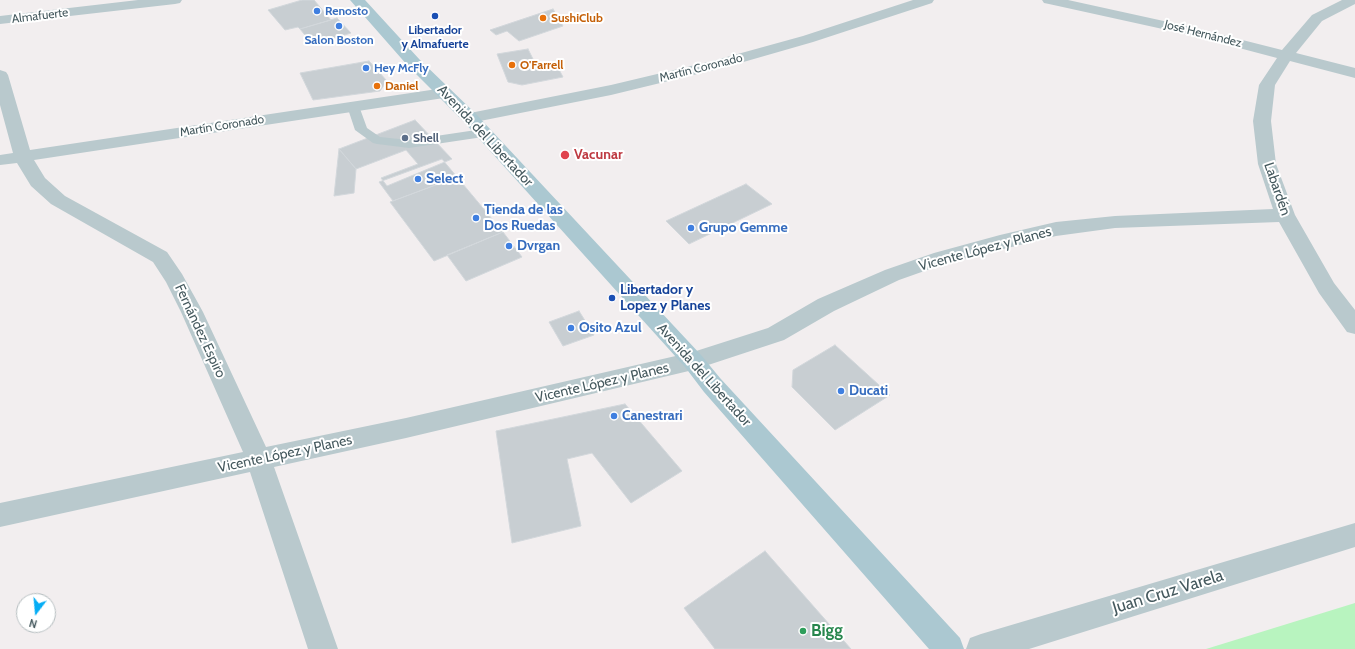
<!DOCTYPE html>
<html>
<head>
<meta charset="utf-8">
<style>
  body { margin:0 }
  #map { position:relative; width:1355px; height:649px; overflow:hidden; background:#f2eeef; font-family:Cabin,sans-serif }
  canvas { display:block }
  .north { position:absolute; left:16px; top:593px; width:40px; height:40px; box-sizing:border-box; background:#fff; border:1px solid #b5bdbf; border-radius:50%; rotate:196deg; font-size:11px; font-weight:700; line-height:16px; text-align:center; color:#45595e }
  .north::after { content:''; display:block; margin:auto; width:14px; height:18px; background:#05adf5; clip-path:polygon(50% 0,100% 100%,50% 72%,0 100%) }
</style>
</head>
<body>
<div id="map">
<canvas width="1355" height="649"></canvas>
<div class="north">N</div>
</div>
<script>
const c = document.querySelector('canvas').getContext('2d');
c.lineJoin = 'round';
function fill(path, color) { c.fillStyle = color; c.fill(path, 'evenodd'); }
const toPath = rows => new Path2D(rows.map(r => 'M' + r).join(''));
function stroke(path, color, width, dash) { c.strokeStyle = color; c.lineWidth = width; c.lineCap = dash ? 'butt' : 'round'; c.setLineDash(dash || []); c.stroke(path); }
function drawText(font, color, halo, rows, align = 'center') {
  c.font = font + ' Cabin,sans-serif'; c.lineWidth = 4; c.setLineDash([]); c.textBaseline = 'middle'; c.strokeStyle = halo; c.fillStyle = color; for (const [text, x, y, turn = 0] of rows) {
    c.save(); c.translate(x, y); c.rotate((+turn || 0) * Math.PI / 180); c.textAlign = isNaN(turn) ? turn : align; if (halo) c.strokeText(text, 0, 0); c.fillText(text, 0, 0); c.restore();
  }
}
const green = toPath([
  [1355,603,1355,649,1206,649]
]);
const building = toPath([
  [302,0,314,0,331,20,300,29,298,27,285,30,268,10,302,0],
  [553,9,563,26,519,41,507,31,496,35,490,30,553,9],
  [337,18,351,33,313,45,300,29,337,18],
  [528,49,537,67,556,64,563,77,522,85,508,82,497,54,528,49],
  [369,61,387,81,380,91,313,100,300,73,369,61],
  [415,120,452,159,387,186,381,178,418,164,406,150,356,169,339,149,415,120],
  [339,149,356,169,354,193,334,196,339,149],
  [442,159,457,177,393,201,379,182,442,159],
  [457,177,503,232,434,261,390,202,457,177],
  [746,184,772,204,689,244,666,221,746,184],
  [503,232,522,257,466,281,447,255,503,232],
  [579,311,594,335,563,346,549,322,579,311],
  [835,345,890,395,835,430,792,387,793,370,835,345],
  [625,404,682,471,631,503,592,453,567,459,581,526,512,543,496,431,625,404],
  [765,551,851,649,715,649,684,608,765,551]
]);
const service = toPath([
  [353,102,357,103,359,106,367,128,380,137,409,140,483,129,487,130,489,133,487,136,483,137,409,148,377,144,373,143,355,130,347,106,349,103,353,102]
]);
const minor = toPath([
  [138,0,182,0,180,3,175,4,0,24,0,16,138,0],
  [913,0,934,0,932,3,813,42,726,67,611,95,470,123,464,122,462,118,464,114,470,113,611,85,716,60,803,36,913,0],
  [1042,0,1068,0,1191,27,1282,50,1312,15,1342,0,1355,0,1355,4,1322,21,1296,53,1355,68,1355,78,1290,61,1275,85,1271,121,1276,164,1295,215,1334,283,1355,310,1355,334,1347,332,1319,293,1279,222,1115,228,1056,236,947,263,899,280,834,311,784,340,693,370,406,438,274,467,338,649,308,649,250,472,0,527,0,503,243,452,181,312,166,282,153,262,51,204,31,186,17,163,0,165,0,155,13,153,0,105,0,70,6,72,8,75,30,150,444,88,450,90,452,93,450,96,444,98,34,160,45,178,65,196,167,252,182,274,203,312,266,447,406,418,693,352,768,328,818,299,885,270,934,253,1000,235,1056,222,1115,216,1273,209,1258,164,1253,121,1259,85,1277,58,1190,35,1049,4,1044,3,1042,0],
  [1355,523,1355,547,1029,649,966,649,970,638,981,634,1355,523]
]);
const primary = toPath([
  [350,0,365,0,420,60,476,114,701,355,720,378,960,638,964,649,929,649,704,392,685,367,464,122,408,66,350,0]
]);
const markers = [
  [317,11,4,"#3f7fe0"],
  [435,16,4,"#1a4fb4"],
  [543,18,4,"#e8710a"],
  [339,26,4,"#3f7fe0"],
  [512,65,4,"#e8710a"],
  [366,68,4,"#3f7fe0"],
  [377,86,4,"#e8710a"],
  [405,138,4,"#5c6f8a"],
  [565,155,5,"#e0444e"],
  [418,179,4,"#3f7fe0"],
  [476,218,4,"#3f7fe0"],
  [691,228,4,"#3f7fe0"],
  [509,246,4,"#3f7fe0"],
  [612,298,4,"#1a4fb4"],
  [571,328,4,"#3f7fe0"],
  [841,391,4,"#3f7fe0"],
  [614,416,4,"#3f7fe0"],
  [803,631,4,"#2e9e5b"]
];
const farShopnames = [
  ["Renosto",325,11],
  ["Salon Boston",339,40,"center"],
  ["Hey McFly",374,68]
];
const farStreetnames = [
  ["Almafuerte",40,16,-7],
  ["José Hernández",1203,34,14],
  ["Martín Coronado",701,68,-14],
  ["Martín Coronado",222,126,-9]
];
const farFoodnames = [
  ["SushiClub",551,18],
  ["O'Farrell",520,65],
  ["Daniel",385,86]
];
const farTransitnames = [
  ["Libertador",435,30],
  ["y Almafuerte",435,44]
];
const farServicenames = [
  ["Shell",413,138]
];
const streetNames = [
  ["Avenida del Libertador",485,136,47],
  ["Labardén",1277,189,71],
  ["Vicente López y Planes",985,249,-15],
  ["Fernández Espiro",200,331,65],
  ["Avenida del Libertador",704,375,48],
  ["Vicente López y Planes",602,383,-13],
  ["Vicente López y Planes",285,454,-12]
];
const healthNames = [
  ["Vacunar",574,155]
];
const shopNames = [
  ["Select",426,179],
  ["Tienda de las",484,210],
  ["Dos Ruedas",484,226],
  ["Grupo Gemme",699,228],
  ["Dvrgan",517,246],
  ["Osito Azul",579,328],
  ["Ducati",849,391],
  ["Canestrari",622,416]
];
const transitNames = [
  ["Libertador y",620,290],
  ["Lopez y Planes",620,306]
];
const nearStreetnames = [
  ["Juan Cruz Varela",1168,592,-17]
];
const nearLeisurenames = [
  ["Bigg",811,631]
];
fill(green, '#b8f4bf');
fill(building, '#c8ced2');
stroke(building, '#d2d7db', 1);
fill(service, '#b9c9cd');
fill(minor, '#b9c9cd');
fill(primary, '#abc8d1');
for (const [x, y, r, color] of markers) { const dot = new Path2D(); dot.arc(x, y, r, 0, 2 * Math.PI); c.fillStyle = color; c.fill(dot); stroke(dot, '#fff', 1.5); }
drawText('bold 12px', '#366cbe', '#fff', farShopnames, 'left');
drawText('12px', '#45595e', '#fff', farStreetnames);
drawText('bold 12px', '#c56008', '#fff', farFoodnames, 'left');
drawText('bold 12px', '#164399', '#fff', farTransitnames);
drawText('bold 12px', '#4e5e75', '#fff', farServicenames, 'left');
drawText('14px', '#45595e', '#fff', streetNames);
drawText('bold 14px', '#be3a42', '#fff', healthNames, 'left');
drawText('bold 14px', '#366cbe', '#fff', shopNames, 'left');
drawText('bold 14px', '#164399', '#fff', transitNames, 'left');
drawText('17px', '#45595e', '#fff', nearStreetnames);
drawText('bold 17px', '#27864d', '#fff', nearLeisurenames, 'left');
</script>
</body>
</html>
